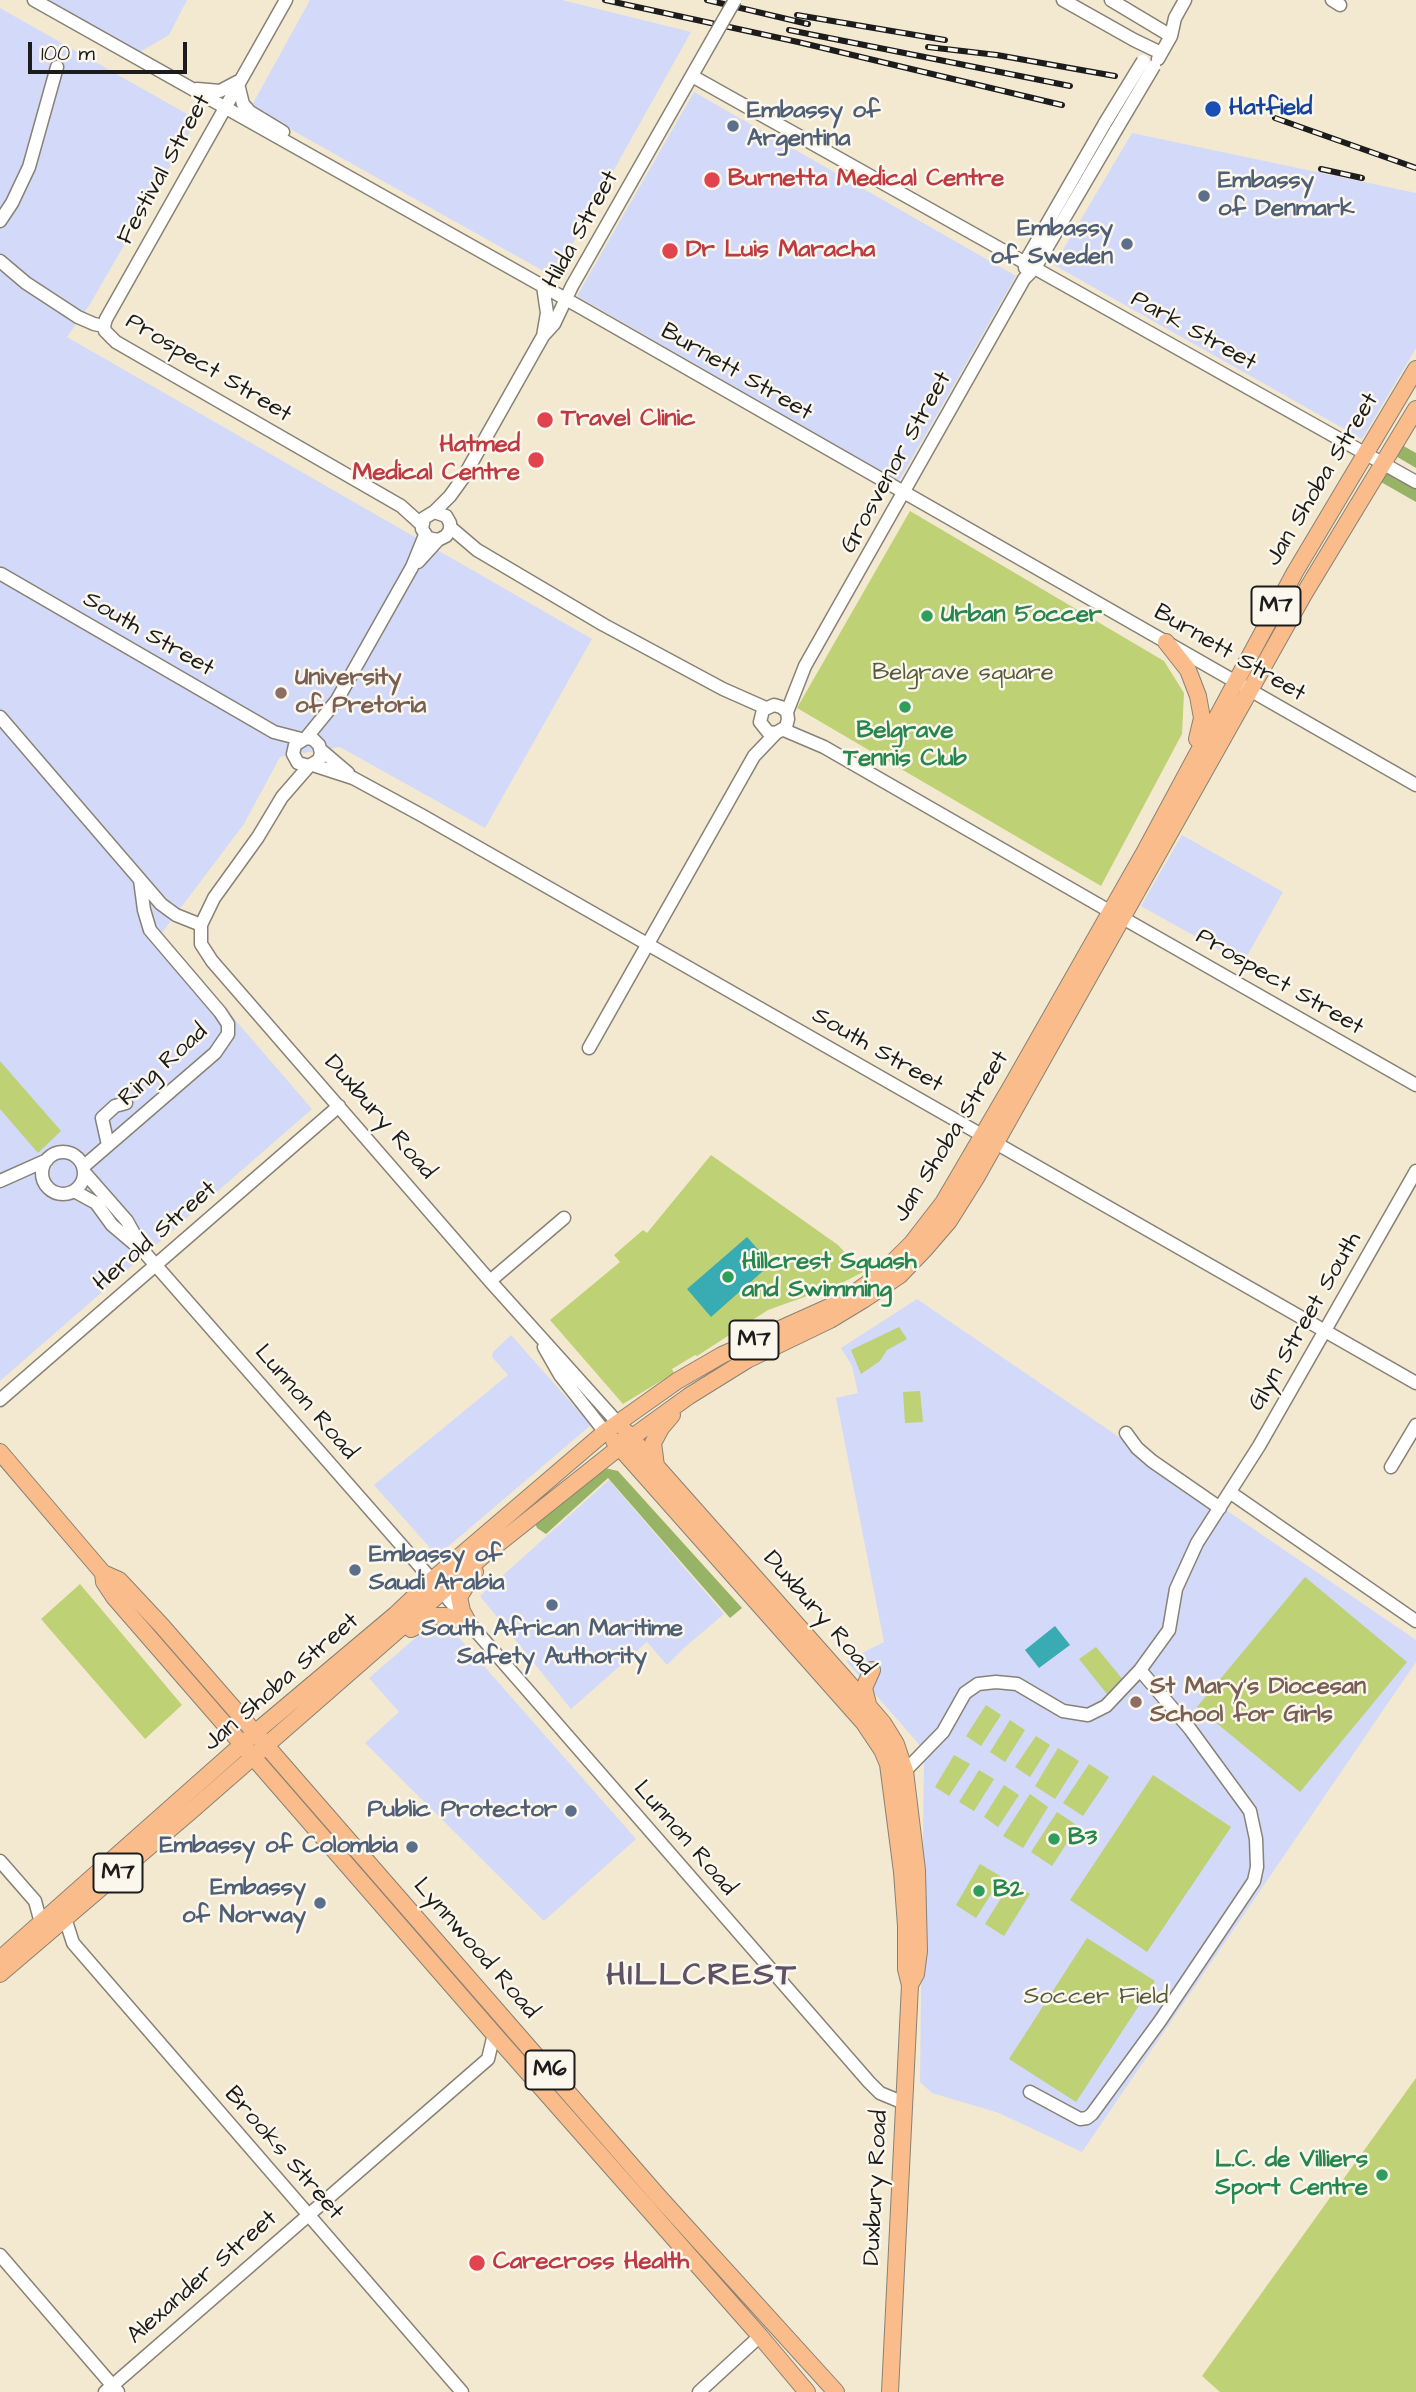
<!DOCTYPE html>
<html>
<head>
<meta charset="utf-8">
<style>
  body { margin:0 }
  #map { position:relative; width:1416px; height:2392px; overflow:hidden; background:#f3e9d1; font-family:"Architects Daughter",sans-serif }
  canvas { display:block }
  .scale { position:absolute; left:28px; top:42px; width:159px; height:32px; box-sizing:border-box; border:4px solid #1c1c1c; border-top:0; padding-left:9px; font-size:21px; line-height:24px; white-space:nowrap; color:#1c1c1c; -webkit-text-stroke:5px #fbf7ec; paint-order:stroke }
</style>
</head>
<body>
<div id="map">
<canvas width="1416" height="2392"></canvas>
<div class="scale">100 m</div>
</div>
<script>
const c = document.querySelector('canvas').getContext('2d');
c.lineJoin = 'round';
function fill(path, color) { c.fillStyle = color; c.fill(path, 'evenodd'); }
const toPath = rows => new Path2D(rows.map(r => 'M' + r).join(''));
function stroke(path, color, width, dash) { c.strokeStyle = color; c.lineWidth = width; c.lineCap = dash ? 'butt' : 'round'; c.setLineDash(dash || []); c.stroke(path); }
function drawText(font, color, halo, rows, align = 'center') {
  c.font = font + ' "Architects Daughter",sans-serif'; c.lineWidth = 5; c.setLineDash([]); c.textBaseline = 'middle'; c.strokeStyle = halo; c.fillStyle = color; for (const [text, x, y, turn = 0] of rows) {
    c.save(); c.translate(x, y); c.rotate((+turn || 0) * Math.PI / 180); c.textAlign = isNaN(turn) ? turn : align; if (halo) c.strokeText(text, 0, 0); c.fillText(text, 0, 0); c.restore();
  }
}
const built = toPath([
  [43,0,187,0,169,35,138,53],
  [310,0,562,0,691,32,554,277,251,107],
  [0,8,187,114,190,132,90,304,67,337,592,639,485,828,340,747,280,757,244,824,161,934,312,1109,0,1381],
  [694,92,1016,276,899,481,577,296],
  [1132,133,1416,193,1416,348,1362,439,1054,265],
  [1182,835,1283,892,1243,963,1141,906],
  [917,1299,1416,1640,1416,1662,1082,2152,999,2113,932,2093,920,2082,924,1754,917,1742,846,1661,884,1642,836,1398,858,1393,852,1366,841,1348],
  [511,1335,591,1425,444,1550,432,1550,374,1485,508,1375,492,1357,493,1352],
  [609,1480,724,1614,685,1647,667,1665,647,1642,571,1709,480,1596],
  [434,1622,447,1624,636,1839,544,1921,365,1743,399,1712,369,1678]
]);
const green = toPath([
  [910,511,1164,661,1184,693,1182,734,1101,886,797,708],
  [0,1061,61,1131,38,1153,0,1109],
  [711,1155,838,1245,863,1272,838,1285,768,1310,697,1356,695,1355,672,1369,674,1373,623,1404,550,1320,620,1262,614,1255,643,1230,647,1233],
  [899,1327,907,1339,887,1350,880,1361,861,1374,851,1350],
  [920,1391,923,1422,905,1423,903,1392],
  [1305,1577,1407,1662,1300,1792,1197,1707],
  [80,1584,182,1705,145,1739,41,1619],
  [1096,1647,1124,1681,1107,1694,1079,1659],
  [986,1705,1001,1715,981,1746,966,1736],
  [1010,1720,1025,1730,1005,1762,990,1752],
  [1036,1736,1050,1745,1030,1777,1015,1767],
  [1058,1748,1079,1761,1055,1799,1035,1786],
  [954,1755,970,1764,949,1796,935,1787],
  [1089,1764,1109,1777,1083,1816,1063,1803],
  [979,1770,994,1779,974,1811,959,1802],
  [1153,1775,1231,1827,1147,1952,1070,1900],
  [1004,1785,1019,1795,998,1827,984,1817],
  [1030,1794,1048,1807,1023,1848,1003,1836],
  [1057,1812,1078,1826,1052,1866,1031,1852],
  [980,1864,1002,1877,976,1918,956,1905],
  [1011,1882,1030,1894,1004,1936,985,1924],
  [1087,1938,1155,1981,1076,2102,1009,2059],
  [1416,2078,1416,2392,1220,2392,1202,2376]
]);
const forest = toPath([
  [1400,444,1416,453,1416,468,1394,455],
  [1384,470,1416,488,1416,502,1381,482],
  [605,1468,618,1471,742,1608,730,1618,608,1478,546,1534,537,1528,534,1521]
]);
const water = toPath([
  [747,1237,771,1264,711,1317,687,1289],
  [1055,1626,1070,1645,1039,1668,1025,1650]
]);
const minor = toPath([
  [34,0,580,307,1416,785],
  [1063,0,1134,40,1161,53],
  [1111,0,1171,36],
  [1332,0,1340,5],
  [1158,59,1171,36,1175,18,1185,0],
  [692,76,1416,482],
  [238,84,243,104,250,112,283,132],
  [197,89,220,91,239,81],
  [0,221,12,203,29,167,57,67],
  [0,261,26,283,78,317,94,324,104,326],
  [1025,268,1025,262,1105,123],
  [543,286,547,313,543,336],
  [104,326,105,331,116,342,401,506,422,525],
  [104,326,106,319,286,0],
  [434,512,450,496,463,478,543,336,554,324,572,286,715,35],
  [450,527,477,550,604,625,723,689,766,708],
  [418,562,438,540,446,536,450,530,450,523,446,516,434,512,424,518,422,529,428,538,438,540],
  [1,574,274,732,301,739],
  [787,712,805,666,1024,279,1035,268,1116,130],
  [0,717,161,904,176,915,201,925],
  [784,730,824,747,1111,912],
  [306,738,337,700,412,567,425,535],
  [321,750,348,773],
  [313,765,353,778,423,816,1416,1383],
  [309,766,298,763,293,754,295,745,306,738,313,739,319,745,321,753,319,760,309,766,282,797,258,837,214,898,201,925,201,944,212,961,490,1281,617,1422],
  [1121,917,1416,1085],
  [589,1048,754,756,776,733,786,727,788,719,787,712,781,707,774,705,763,710,760,722,768,732,776,733],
  [108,1145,102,1118,115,1106,126,1103],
  '42 1173a21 21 0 1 1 42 0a21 21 0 1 1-42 0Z',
  [83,1167,215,1053,228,1034,228,1024,220,1012,150,930,144,910,140,880],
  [84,1172,127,1221,143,1250],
  [0,1181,47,1160],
  [74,1191,96,1203,112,1225,145,1253,432,1580],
  [490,1281,564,1218],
  [544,1347,560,1375,605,1432],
  [0,1400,339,1106],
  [1126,1433,1137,1448,1152,1461,1220,1508],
  [1391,1467,1416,1425],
  [1231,1493,1416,1621],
  [442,1592,869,2082,880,2093,904,2103],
  [905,1771,943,1732,965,1693,978,1684,996,1682,1017,1684,1063,1711,1088,1715,1106,1706,1140,1670,1169,1630,1176,1589,1197,1543,1259,1446,1416,1171],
  [0,1861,35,1901,41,1923],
  [65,1918,73,1943,462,2392],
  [1030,2092,1080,2119,1087,2118,1092,2114,1160,2021,1254,1881,1257,1867,1256,1839,1250,1811,1190,1729,1140,1670],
  [0,2255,118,2392],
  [105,2392,488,2059,494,2034],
  [699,2392,760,2336]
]);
const major = toPath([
  [1166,642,1188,670,1198,696,1202,718,1197,739],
  [626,1432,846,1680,883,1723,896,1744,905,1771,917,1870,919,1951,916,1974,910,1985],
  [614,1441,864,1723,882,1750,888,1764,902,1872,906,1926,906,1969,910,1985,890,2392],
  [0,1452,103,1573,104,1582,114,1597,494,2034,760,2336,807,2392],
  [656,1466,653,1443,661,1428,672,1415],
  [103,1573,119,1580,162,1626,659,2197,836,2392],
  [468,1622,462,1611,459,1597,475,1572],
  [411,1629,435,1616,446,1616,468,1622],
  [868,1704,864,1688,872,1670],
  [0,1959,263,1726,395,1615,432,1580,605,1432,677,1381,722,1355,829,1307,857,1291,881,1274,912,1243,943,1203,1012,1085,1144,853,1295,572,1416,369],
  [0,1974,190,1812,484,1555,631,1438,689,1396,747,1360,830,1320,863,1300,900,1275,924,1250,949,1221,976,1178,1304,594,1416,409]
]);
const rail = toPath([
  [605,0,798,42,1062,105],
  [707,0,808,24],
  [797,15,945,40],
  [789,30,1070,86],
  [928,47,997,55,1115,76],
  [1275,118,1416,168],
  [1321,169,1362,178]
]);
const minorBridge = toPath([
  [715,35,735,0],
  [1105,123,1143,61],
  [1116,130,1154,66]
]);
const markers = [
  [1213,109,9,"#1a4fb4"],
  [733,126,7,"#5c6f8a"],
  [712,180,9,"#e0444e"],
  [1204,196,7,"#5c6f8a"],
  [1127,244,7,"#5c6f8a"],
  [670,251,9,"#e0444e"],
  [545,420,9,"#e0444e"],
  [536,460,9,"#e0444e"],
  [927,616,7,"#2e9e5b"],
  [281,693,7,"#8d6e63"],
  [905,707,7,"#2e9e5b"],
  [728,1277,7,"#2e9e5b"],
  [355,1570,7,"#5c6f8a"],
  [552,1605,7,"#5c6f8a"],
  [1136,1702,7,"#8d6e63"],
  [571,1811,7,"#5c6f8a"],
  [1054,1839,7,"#2e9e5b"],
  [412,1847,7,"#5c6f8a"],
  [979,1891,7,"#2e9e5b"],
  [320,1903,7,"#5c6f8a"],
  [1382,2175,7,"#2e9e5b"],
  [477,2263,9,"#e0444e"]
];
const shields = [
  [1276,606,49],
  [754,1340,49],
  [118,1873,49],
  [550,2070,49]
];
const shieldNames = [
  ["M7",1276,606],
  ["M7",754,1340],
  ["M7",118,1873],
  ["M6",550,2070]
];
const transitNames = [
  ["Hatfield",1229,109]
];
const serviceNames = [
  ["Embassy of",747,112,"left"],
  ["Argentina",747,140,"left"],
  ["Embassy",1218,182,"left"],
  ["of Denmark",1218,210,"left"],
  ["Embassy",1113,230],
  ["of Sweden",1113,258],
  ["Embassy of",369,1556,"left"],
  ["Saudi Arabia",369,1584,"left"],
  ["South African Maritime",552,1630,"center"],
  ["Safety Authority",552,1658,"center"],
  ["Public Protector",557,1811],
  ["Embassy of Colombia",398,1847],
  ["Embassy",306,1889],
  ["of Norway",306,1917]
];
const streetNames = [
  ["Festival Street",165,170,-61],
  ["Hilda Street",582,230,-61],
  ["Park Street",1193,332,29],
  ["Prospect Street",208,369,31],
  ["Burnett Street",736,373,30],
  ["Grosvenor Street",897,463,-61],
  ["Jan Shoba Street",1323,480,-59],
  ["South Street",148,635,30],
  ["Burnett Street",1229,654,30],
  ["Prospect Street",1279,983,30],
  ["South Street",877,1051,30],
  ["Ring Road",164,1066,-42],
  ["Duxbury Road",379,1118,49],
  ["Jan Shoba Street",952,1137,-58],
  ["Herold Street",156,1237,-41],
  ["Glyn Street South",1306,1322,-60],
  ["Lunnon Road",305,1403,49],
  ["Duxbury Road",818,1614,49],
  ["Jan Shoba Street",282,1683,-41],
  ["Lunnon Road",684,1839,49],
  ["Lynnwood Road",475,1949,49],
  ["Brooks Street",283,2154,49],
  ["Duxbury Road",877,2188,-87],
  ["Alexander Street",203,2278,-41]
];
const healthNames = [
  ["Burnetta Medical Centre",728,180],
  ["Dr Luis Maracha",686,251],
  ["Travel Clinic",561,420],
  ["Hatmed",520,446,"right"],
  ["Medical Centre",520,474,"right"],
  ["Carecross Health",493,2263]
];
const leisureNames = [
  ["Urban 5occer",941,616],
  ["Belgrave",905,732,"center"],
  ["Tennis Club",905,760,"center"],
  ["Hillcrest Squash",742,1263],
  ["and Swimming",742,1291],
  ["B3",1068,1839],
  ["B2",993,1891],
  ["L.C. de Villiers",1368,2161,"right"],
  ["Sport Centre",1368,2189,"right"]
];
const parkNames = [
  ["Belgrave square",963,674],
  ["Soccer Field",1096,1998]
];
const educationNames = [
  ["University",295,679],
  ["of Pretoria",295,707],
  ["St Mary's Diocesan",1150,1688],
  ["School for Girls",1150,1716]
];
const districtNames = [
  ["HILLCREST",702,1977]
];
fill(built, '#d2d9f9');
fill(green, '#bed174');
fill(forest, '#96b366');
fill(water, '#39abb3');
stroke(minor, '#888276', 15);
stroke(major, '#888276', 18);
stroke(minor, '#fff', 12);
stroke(major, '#f9bc8a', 16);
stroke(rail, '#1c1c1c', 6);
stroke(rail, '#fbf7ec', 3.5, [10]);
stroke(minorBridge, '#888276', 15, []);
stroke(minorBridge, '#fff', 12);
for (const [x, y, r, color] of markers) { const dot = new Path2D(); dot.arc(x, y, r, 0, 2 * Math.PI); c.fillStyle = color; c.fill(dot); stroke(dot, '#fbf7ec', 2.5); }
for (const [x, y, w] of shields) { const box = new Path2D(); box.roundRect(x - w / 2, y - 19.5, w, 39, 5); c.fillStyle = '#fbf7ec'; c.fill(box); stroke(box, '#1c1c1c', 2); }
drawText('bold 23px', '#1c1c1c', null, shieldNames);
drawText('bold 24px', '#164399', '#fbf7ec', transitNames, 'left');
drawText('bold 24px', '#4e5e75', '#fbf7ec', serviceNames, 'right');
drawText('24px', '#1c1c1c', '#fbf7ec', streetNames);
drawText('bold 24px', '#be3a42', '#fbf7ec', healthNames, 'left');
drawText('bold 24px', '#27864d', '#fbf7ec', leisureNames, 'left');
drawText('24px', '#555b3b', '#fbf7ec', parkNames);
drawText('bold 24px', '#785e54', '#fbf7ec', educationNames, 'left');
c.letterSpacing = '2px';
drawText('bold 32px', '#5d5165', '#fbf7ec', districtNames);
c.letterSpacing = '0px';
</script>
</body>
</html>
